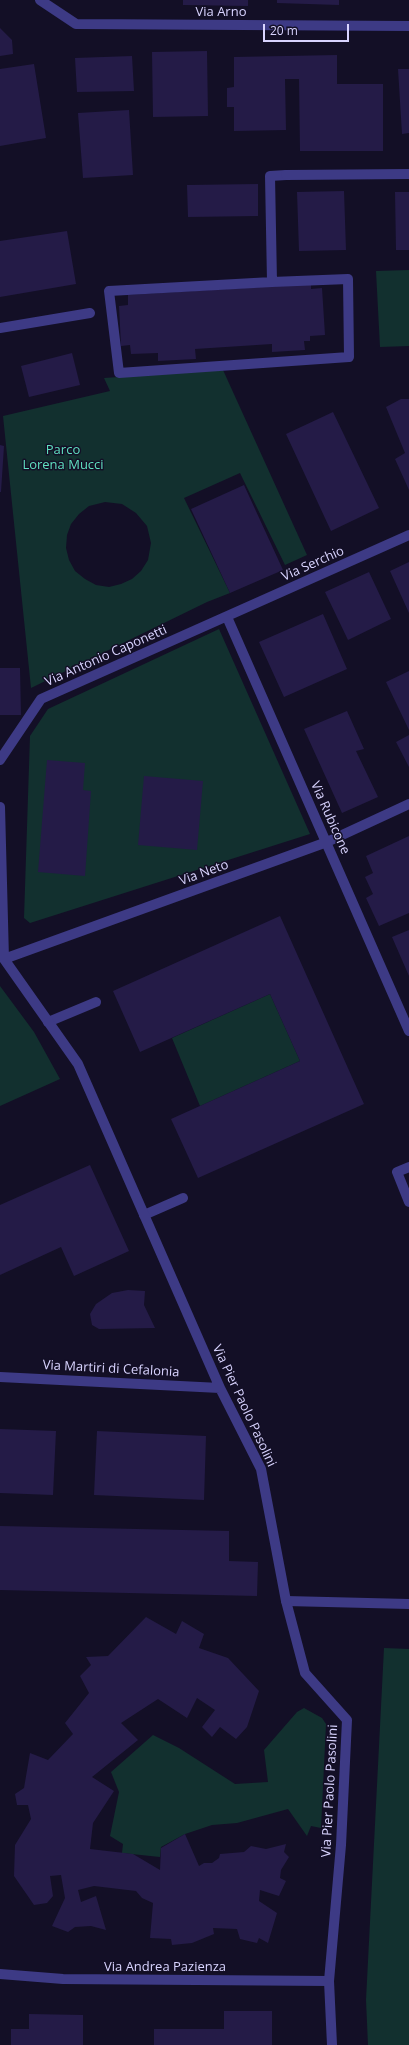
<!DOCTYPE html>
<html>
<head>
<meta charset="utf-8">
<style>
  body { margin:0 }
  #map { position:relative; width:409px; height:2045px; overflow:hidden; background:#130f26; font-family:"Open Sans",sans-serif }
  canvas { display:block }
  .scale { position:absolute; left:263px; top:24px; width:86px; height:18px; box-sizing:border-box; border:2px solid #d9d4ff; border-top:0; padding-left:5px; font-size:12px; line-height:14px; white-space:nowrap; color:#d9d4ff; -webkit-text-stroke:3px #130f26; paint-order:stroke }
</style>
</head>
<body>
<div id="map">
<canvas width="409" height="2045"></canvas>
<div class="scale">20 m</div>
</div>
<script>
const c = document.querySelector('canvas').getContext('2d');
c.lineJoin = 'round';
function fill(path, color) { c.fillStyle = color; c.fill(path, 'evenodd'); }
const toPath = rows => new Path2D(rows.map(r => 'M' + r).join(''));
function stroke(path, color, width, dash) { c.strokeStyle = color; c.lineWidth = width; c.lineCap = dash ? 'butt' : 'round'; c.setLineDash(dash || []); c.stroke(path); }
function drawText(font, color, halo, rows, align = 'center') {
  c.font = font + ' "Open Sans",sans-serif'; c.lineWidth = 3; c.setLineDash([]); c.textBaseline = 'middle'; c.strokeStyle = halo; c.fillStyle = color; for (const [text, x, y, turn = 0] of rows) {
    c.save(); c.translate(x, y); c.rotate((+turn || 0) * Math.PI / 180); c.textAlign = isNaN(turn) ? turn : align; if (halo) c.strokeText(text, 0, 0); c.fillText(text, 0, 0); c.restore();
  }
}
const green = toPath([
  [409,270,409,346,380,347,376,271],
  [223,370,307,555,285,565,240,473,184,498,230,593,207,602,31,688,3,416,110,391,104,378],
  [105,502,122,504,136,513,147,526,151,543,148,560,141,571,132,579,121,584,109,587,96,585,85,579,75,571,69,560,66,548,67,535,71,524,79,514,89,506],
  [219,629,310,834,30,923,24,918,30,736,48,709],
  [0,986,34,1032,60,1079,0,1106],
  [270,994,300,1061,200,1106,172,1038],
  [384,1648,409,1649,409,2045,368,2045,366,2000],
  [304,1708,322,1718,326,1724,321,1828,311,1826,307,1836,288,1809,237,1823,212,1825,185,1834,161,1847,160,1857,122,1853,123,1844,110,1836,119,1792,111,1772,153,1735,179,1748,235,1784,268,1782,264,1750,297,1712]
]);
const building = toPath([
  [183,0,248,0,248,6,183,5],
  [277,0,339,0,339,5,277,3],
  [0,28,12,40,13,54,0,56],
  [207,51,208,116,153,117,152,52],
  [337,55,337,84,383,84,383,151,300,151,299,79,285,79,286,130,234,131,234,107,227,107,227,88,234,87,234,57],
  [132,56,134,91,77,92,75,58],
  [34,64,46,138,0,146,0,69],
  [398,69,409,69,409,133,402,134],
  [129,110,133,175,83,178,78,113],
  [258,184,258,216,188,217,187,185],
  [344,191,346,250,299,251,297,192],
  [395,192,409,192,409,250,396,250],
  [67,231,76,284,0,297,0,241],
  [311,284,311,289,322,288,325,335,310,336,310,341,304,341,305,350,272,352,272,344,195,349,196,359,158,361,158,353,131,354,130,345,121,346,119,306,128,305,128,295],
  [72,353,80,385,29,397,21,366],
  [401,399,409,399,409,490,395,459,405,453,386,407],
  [333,412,379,508,331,531,286,434],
  [0,445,4,446,1,492,0,492],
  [244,485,283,570,230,593,191,509],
  [409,562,409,613,390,571],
  [369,572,391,619,348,640,325,592],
  [323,614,347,669,284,697,259,642],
  [0,668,20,668,21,715,0,715],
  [409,671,409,730,386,682],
  [347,711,364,749,356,751,378,797,342,813,304,729],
  [409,735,409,767,396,742],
  [47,760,85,763,83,790,91,791,85,876,38,872],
  [144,776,203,781,197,850,138,845],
  [409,836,409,913,379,926,366,898,373,894,365,877,373,873,366,856],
  [280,916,364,1104,198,1178,171,1119,300,1061,270,994,140,1052,113,991],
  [409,930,409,976,392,937],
  [90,1165,129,1251,74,1276,61,1247,0,1275,0,1205],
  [128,1290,145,1291,144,1305,155,1328,99,1329,92,1325,90,1314,96,1304,112,1293],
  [0,1429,56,1431,53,1495,0,1493],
  [97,1431,206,1436,204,1500,94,1495],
  [0,1526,229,1531,229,1561,258,1562,257,1596,0,1590],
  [146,1617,176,1634,182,1621,204,1634,199,1648,228,1658,259,1691,247,1727,236,1739,220,1727,212,1737,202,1727,215,1710,197,1698,187,1718,158,1699,121,1723,138,1740,92,1777,114,1791,93,1823,90,1849,133,1854,160,1870,161,1848,185,1834,199,1866,204,1863,212,1863,219,1858,220,1854,244,1852,251,1846,266,1849,286,1844,284,1852,289,1857,281,1870,280,1878,286,1881,279,1896,260,1890,259,1901,277,1913,268,1943,259,1938,257,1943,240,1939,237,1929,213,1928,214,1934,192,1943,172,1945,171,1939,150,1938,153,1903,142,1898,136,1891,94,1886,78,1890,81,1902,96,1896,106,1930,91,1926,75,1927,68,1932,52,1926,65,1898,61,1875,50,1876,53,1896,47,1903,34,1905,14,1876,15,1845,31,1819,28,1805,17,1805,15,1794,24,1788,30,1753,48,1760,73,1734,65,1723,89,1693,80,1676,91,1665,86,1657,108,1656],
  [224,2011,272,2011,272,2045,154,2045,154,2029,224,2029],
  [29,2014,83,2015,83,2045,11,2045,11,2029,29,2029]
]);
const service = toPath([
  [272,282,348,279,349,357,119,373,109,291,272,282,270,176,286,175],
  [0,328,90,313],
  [48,1022,96,1002],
  [409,1167,397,1172,409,1202],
  [144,1215,183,1198],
  [286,1601,409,1604]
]);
const minor = toPath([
  [40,0,76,24,409,26],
  [286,175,409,174],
  [227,617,409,1031],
  [0,760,41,699,409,535],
  [0,807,4,959,78,1064,220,1388,261,1469,286,1601,305,1673,347,1720,341,1845,329,1981,332,2045],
  [4,959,327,842,409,804],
  [0,1377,220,1388],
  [0,1974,63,1979,329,1981]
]);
const streetNames = [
  ["Via Arno",221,12],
  ["Via Serchio",313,564,-24],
  ["Via Antonio Caponetti",106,656,-24],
  ["Via Rubicone",330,818,66],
  ["Via Neto",204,873,-20],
  ["Via Martiri di Cefalonia",111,1369,3],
  ["Via Pier Paolo Pasolini",244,1406,65],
  ["Via Pier Paolo Pasolini",330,1791,-87],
  ["Via Andrea Pazienza",165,1967]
];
const parkNames = [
  ["Parco",63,450],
  ["Lorena Mucci",63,465]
];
fill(green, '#12302f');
fill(building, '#241b47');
stroke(service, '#3d3a85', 10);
stroke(minor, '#3d3a85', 10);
drawText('13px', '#d9d4ff', '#130f26', streetNames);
drawText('13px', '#5fe0c0', '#130f26', parkNames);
</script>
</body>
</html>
